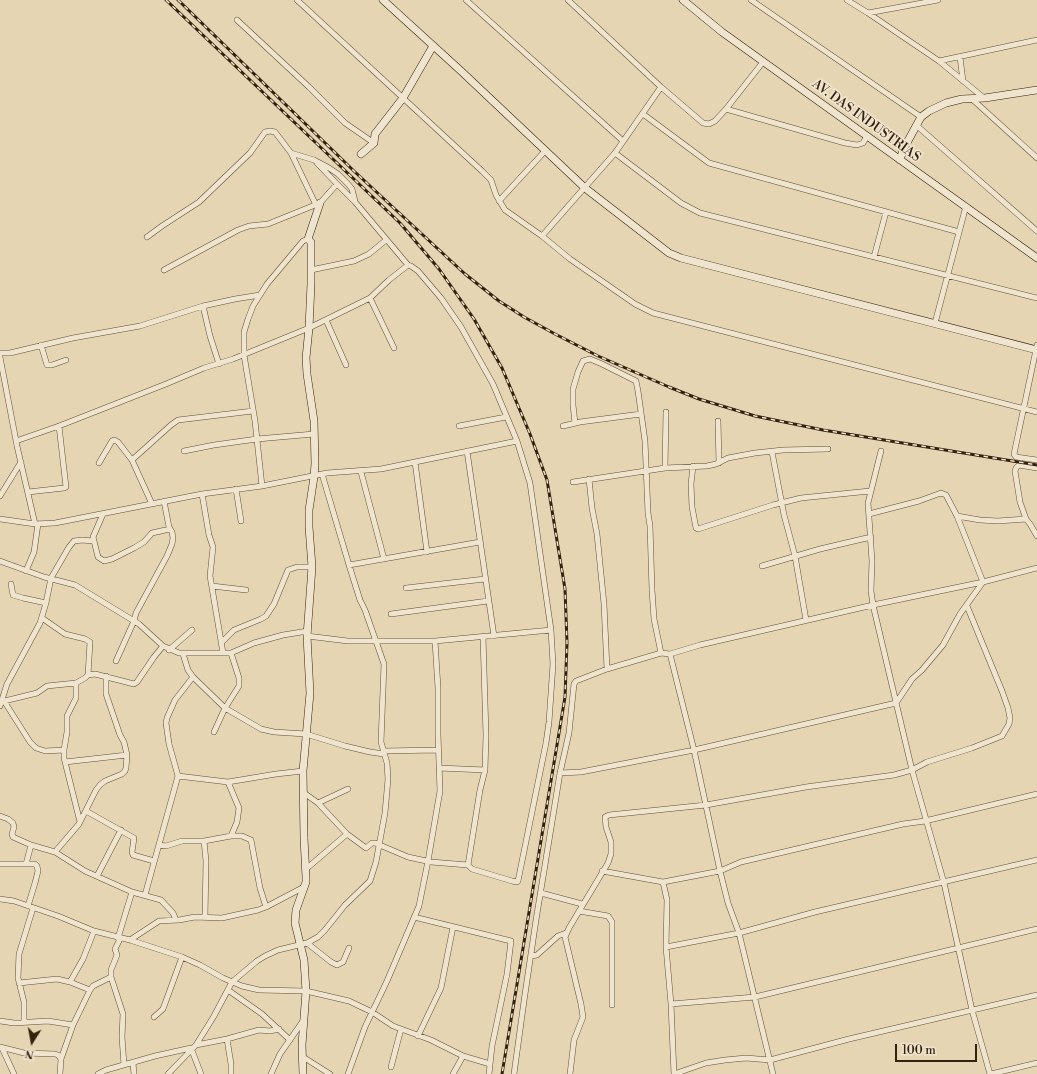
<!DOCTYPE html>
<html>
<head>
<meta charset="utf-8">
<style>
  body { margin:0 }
  #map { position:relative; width:1037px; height:1074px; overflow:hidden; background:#e6d5b3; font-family:"Libre Bodoni",serif }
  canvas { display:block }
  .north { position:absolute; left:12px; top:1022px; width:40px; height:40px; -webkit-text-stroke:3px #efe4ce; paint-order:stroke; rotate:191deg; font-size:11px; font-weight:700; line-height:16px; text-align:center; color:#34210d }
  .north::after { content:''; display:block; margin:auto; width:14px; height:18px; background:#34210d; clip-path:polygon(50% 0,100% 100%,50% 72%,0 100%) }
  .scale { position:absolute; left:895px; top:1044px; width:82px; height:18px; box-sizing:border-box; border:2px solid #34210d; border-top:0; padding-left:5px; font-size:12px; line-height:14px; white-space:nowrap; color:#34210d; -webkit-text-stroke:3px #efe4ce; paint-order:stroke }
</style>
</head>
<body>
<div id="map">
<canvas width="1037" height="1074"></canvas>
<div class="north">N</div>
<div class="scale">100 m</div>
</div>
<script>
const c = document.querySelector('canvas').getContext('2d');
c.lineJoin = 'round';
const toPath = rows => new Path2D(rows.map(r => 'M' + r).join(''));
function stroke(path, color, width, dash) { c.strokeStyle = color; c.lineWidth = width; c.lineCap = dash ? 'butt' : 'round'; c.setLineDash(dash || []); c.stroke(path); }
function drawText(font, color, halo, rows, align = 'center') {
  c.font = font + ' "Libre Bodoni",serif'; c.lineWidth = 3.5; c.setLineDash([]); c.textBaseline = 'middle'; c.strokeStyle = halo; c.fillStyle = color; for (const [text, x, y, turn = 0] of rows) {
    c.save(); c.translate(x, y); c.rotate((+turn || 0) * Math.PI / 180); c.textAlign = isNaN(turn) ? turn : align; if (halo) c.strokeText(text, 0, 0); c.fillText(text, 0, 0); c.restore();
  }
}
const street = toPath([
  [297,0,482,171,491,180,496,195,505,210,542,236,570,259,635,304,653,313,1037,412],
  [466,0,623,141],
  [568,0,661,87,703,123,709,124,715,121,726,109,763,62],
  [751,0,921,117],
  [847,0,868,13,939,61,984,98],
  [868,13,938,0],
  [237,20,309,87,345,123,374,143],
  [960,57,963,81],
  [939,61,1037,40],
  [972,99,1037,158],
  [726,109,845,143,857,145,863,143,867,136],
  [643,114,709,163,959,232],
  [916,125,1037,231],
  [291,153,314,160,329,168,338,174,348,184,352,189,355,201],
  [615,153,681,203,700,213,1037,298],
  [317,163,337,184],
  [499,201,545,151],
  [542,236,615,153,661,87],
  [147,237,162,226,199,202,250,153,265,132,270,131,275,132,291,153,316,205],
  [874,257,886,212],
  [164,270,238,230,249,226,268,224,320,203,337,184,355,202,408,265,411,266,418,271,441,298,461,327,493,384,517,441,530,483,551,630,553,664,549,722,546,743,518,881,517,882,512,881,472,869,468,865,431,862,408,857,375,843,372,843,366,848,347,834,318,803,304,793],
  [311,270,354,261,369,254,386,240],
  [370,298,394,348],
  [203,306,210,336,219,364],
  [326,320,346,365],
  [935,323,966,206],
  [41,345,47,365,52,365,66,360],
  [1037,345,1014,454,1016,457,1037,460],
  [0,353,10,353,73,338,140,326,203,306,235,299,260,295],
  [0,357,17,446,35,524],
  [718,421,719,463],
  [575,423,573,405,573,389,578,372,583,361,590,359,602,364,636,381,638,391,645,441,648,513,650,526,652,590,654,619,661,653],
  [459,426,506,417],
  [563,426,580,422,641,414],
  [16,441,59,426,166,384,204,368,233,359,309,328,370,298,389,280,408,265],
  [184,451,214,445,257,439,314,434],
  [467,451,494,636],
  [881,451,868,503,872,561,871,591,873,605,912,770,944,883,972,1010,990,1074],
  [772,452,784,515,795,556,806,620],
  [132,460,171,425,178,420,253,411],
  [415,462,427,552],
  [99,463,112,441,114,440,118,442,132,460,152,504],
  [693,466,691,484,692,507,696,528,698,529,773,505,801,498,870,491],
  [665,468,666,412],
  [361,472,384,559],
  [589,479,592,508,597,534,604,604,607,669],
  [573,482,665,468,707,466,716,464,728,458,755,453,783,450,828,449],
  [262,486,255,421,244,355,244,332,248,319,253,306,267,284,303,241,308,239],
  [236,489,241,521],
  [28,492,64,488,66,487,59,426],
  [202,494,209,535,213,547,210,576,223,653],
  [0,496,21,462],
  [103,514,93,537,98,557,104,561,112,559,134,548,144,542,152,533,170,529],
  [957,516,980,520,998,521,1026,519,1030,524,1037,536],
  [0,519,35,524,55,523,202,494,262,486,327,473,381,469,517,441],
  [1026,519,1020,502,1015,471,1016,468,1019,465,1037,468],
  [0,561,44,577,75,585,139,624,163,646,179,653,231,653,254,643,283,635,308,631],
  [349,565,480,542],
  [762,566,820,549,871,537],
  [26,571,34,552,38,524],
  [11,584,13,595,23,598,46,603],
  [212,586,246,590],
  [406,588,485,579],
  [391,614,488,601],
  [307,636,348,641,435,641,551,630],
  [221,643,234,630,261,619,266,616,274,604,288,570,297,567,312,567],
  [169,650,192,630],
  [183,654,188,670,193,677,225,708,261,729,274,732,306,734,345,746,370,752,384,754],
  [670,654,694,750,720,871,728,903,739,933,773,1074],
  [116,661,134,621,136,613,167,556,172,544,173,538,172,532,169,527,164,501],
  [88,675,95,674,134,684,137,682,154,657,163,646],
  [76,683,76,698,67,716,67,732,64,750,64,758,80,822],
  [4,701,30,742,36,748,45,751,64,750],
  [0,702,37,693,47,686,76,683,85,678,88,675,90,642,85,639,65,634,42,618],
  [0,706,7,684,40,623,46,603,51,578,69,547,74,541,82,540,93,541],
  [214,732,225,708,239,686,239,678,231,653],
  [383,751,438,750],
  [65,762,127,755],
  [439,768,485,770],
  [560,773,581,772,694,750,896,703,912,679,922,670,943,645,960,614,983,582,957,516,946,495,941,493,919,501,869,514],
  [178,776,228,782,276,774,303,771],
  [228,782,239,808,237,822,231,836],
  [318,803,348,789],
  [86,811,134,838,132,852,133,855,154,861],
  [0,816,8,819,13,823,14,827,12,834,13,837,31,845,55,852,79,824,96,790,100,785,105,781,122,774,125,771,126,768,127,755,124,742,120,735,106,694,106,676],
  [204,841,231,836,242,836,251,840,260,888,266,907],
  [159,845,166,846,182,841,204,841,206,861,205,917],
  [55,852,85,871,132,892],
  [0,864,35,864,37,866,38,871,35,883,28,906],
  [26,864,31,845],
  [468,865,480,790,485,770,486,735,483,637],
  [306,869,347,834],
  [602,871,663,882,720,871,741,862,903,824,925,821,1037,794],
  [97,876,121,830],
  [663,882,667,900,666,947,671,1004,674,1074],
  [541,893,582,904],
  [145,895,178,776,169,744,166,723,167,718,175,700,193,677],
  [0,899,14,901,58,916,94,931,130,940,182,957,200,965,223,978,242,986,259,990,306,991,349,1001,372,1012,393,1026,431,1040,463,1056,490,1064],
  [579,911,608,916,612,922,612,1005],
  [414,917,511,941,507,974,492,1046,489,1074],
  [118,938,132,892,161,900,173,913,176,920],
  [130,940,159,921,179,920,195,917,222,918,258,910,266,907,304,887],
  [307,943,331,962,337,965,343,962,349,948],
  [666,947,739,933,815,912,1037,860],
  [531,956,537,955,558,936,566,933],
  [111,977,111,970,117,955,115,949,120,939],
  [70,982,83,959,94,931],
  [19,983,57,979,70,982,90,990],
  [228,990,262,1014,290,1040],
  [671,1004,755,997,1037,929],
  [154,1017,163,1009,182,957],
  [0,1021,14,1023,48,1021,73,1025],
  [24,1022,24,1002,18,978,19,954,33,908],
  [418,1036,441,988,453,927],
  [227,1039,231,1064,231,1074],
  [196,1045,227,1039,259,1030,270,1031,279,1029],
  [0,1047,24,1053,55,1054,58,1055,61,1059,60,1074],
  [2,1048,14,1074],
  [303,1057,330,1074],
  [61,1059,73,1025,90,990,93,986,111,977,123,1014,122,1037,124,1065],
  [133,1063,134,1074],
  [391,1067,401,1029],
  [98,1074,106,1070,155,1056,191,1048,201,1074],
  [168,1074,196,1045,214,1016,232,982,257,961,265,956,278,950,307,943,318,937,325,930,345,905,370,881,376,862,385,813,388,779,387,763,381,742,384,664,365,610,360,600,349,565,322,474],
  [271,1074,280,1054,303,1021],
  [348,1074,365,1027,387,981,419,906,428,861,440,791,438,735,438,688,435,641],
  [453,1074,463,1056],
  [514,1074,524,1001,536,920,560,773,569,733,574,684,576,681,607,669,661,653,670,654,700,645,873,605,983,582,1037,568],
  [570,1074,574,1040,583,1017,581,1004,565,937,569,928,608,863,611,854,611,842,606,827,605,817,609,815,706,805,806,787,894,775,912,770,927,762,972,748,1002,736,1009,724,1010,718,1008,708,1002,691,967,606],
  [674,1074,706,1063,725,1060,746,1058,770,1060,849,1039,1037,995],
  [991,1074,1037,1063]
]);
const secondary = toPath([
  [383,0,461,71,585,188,669,253,681,258,1037,350],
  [683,0,722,32,1037,258],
  [361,154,374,143,375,134,403,98,433,46],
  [900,160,903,150,921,117,929,111,946,103,962,99,985,98,1037,90],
  [303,1074,302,1045,306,991,304,960,295,923,296,910,306,882,306,877,304,838,303,771,310,693,307,636,312,567,309,527,309,510,314,477,315,464,314,421,307,374,306,358,309,328,311,284,311,242,308,239,320,203]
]);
const rail = toPath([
  [166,0,400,223,439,269,474,319,502,368,530,434,547,480,565,589,567,643,565,697,502,1074],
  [178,0,355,172,465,274,499,301,524,317,555,334,598,356,669,387,699,399,755,416,823,430,1037,465]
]);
const streetNames = [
  ["AV. DAS INDUSTRIAS",866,121,36]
];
stroke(street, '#604e36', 6);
stroke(secondary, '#34210d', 8);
stroke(street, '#efe4ce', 5);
stroke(secondary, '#efe4ce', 7);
stroke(rail, '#34210d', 3);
stroke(rail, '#efe4ce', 1.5, [4.5]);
drawText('13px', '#34210d', '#efe4ce', streetNames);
</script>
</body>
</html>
